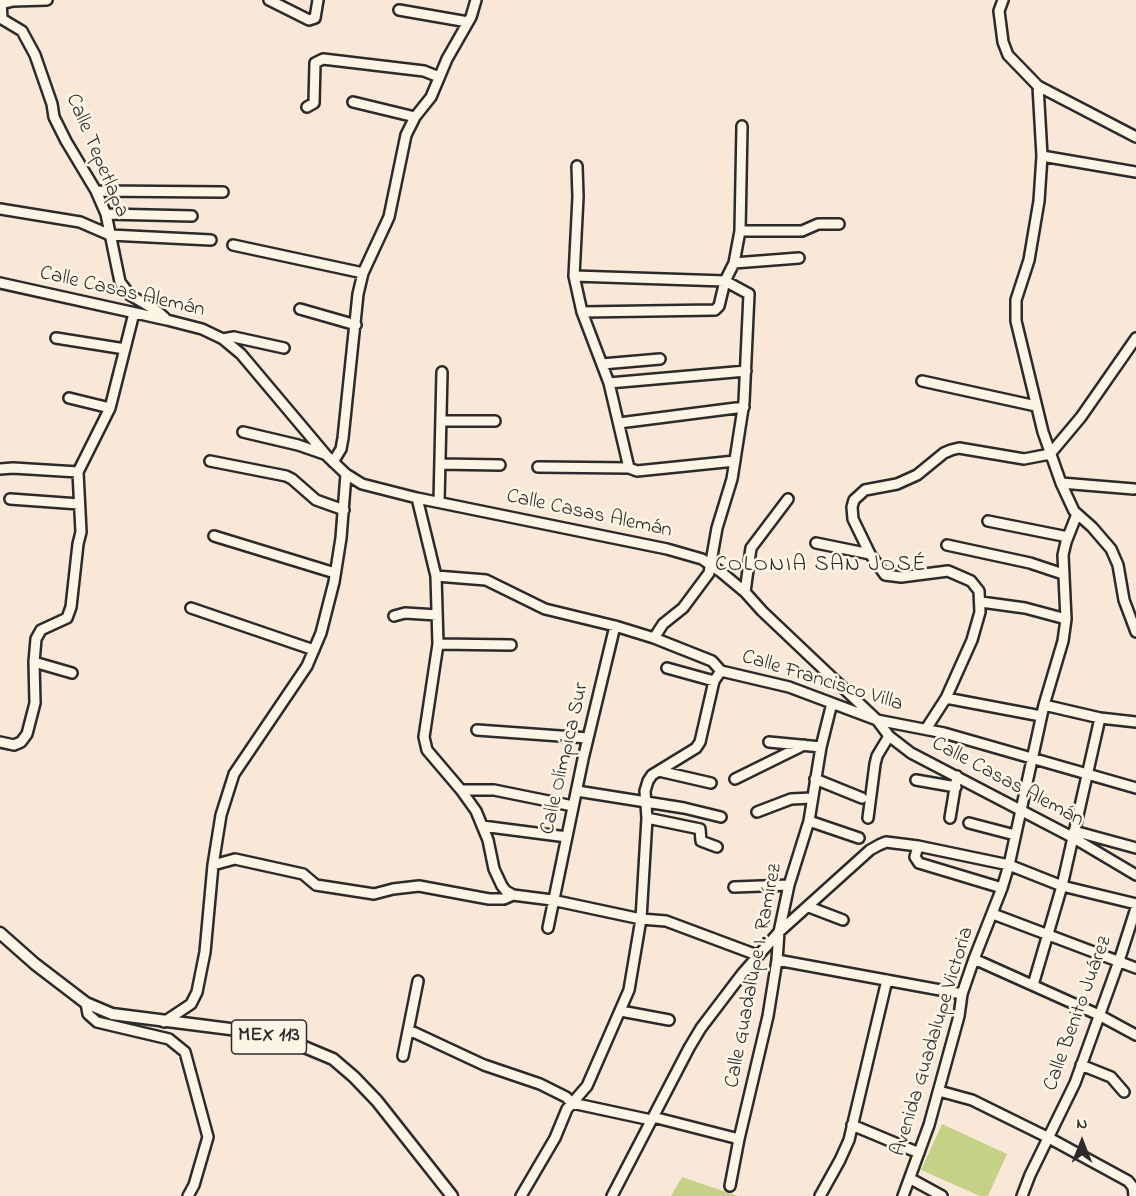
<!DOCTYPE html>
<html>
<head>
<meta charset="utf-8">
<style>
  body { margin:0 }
  #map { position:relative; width:1136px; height:1196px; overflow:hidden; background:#f9e8d8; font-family:"Indie Flower",sans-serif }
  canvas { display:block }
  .north { position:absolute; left:1052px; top:1112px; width:60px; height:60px; -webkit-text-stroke:4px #fcf5e5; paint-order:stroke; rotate:0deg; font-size:16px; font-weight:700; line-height:24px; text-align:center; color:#2b2b2b }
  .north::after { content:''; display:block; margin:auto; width:21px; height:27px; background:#2b2b2b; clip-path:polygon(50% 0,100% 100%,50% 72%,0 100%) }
</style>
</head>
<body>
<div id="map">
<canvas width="1136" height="1196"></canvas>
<div class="north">N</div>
</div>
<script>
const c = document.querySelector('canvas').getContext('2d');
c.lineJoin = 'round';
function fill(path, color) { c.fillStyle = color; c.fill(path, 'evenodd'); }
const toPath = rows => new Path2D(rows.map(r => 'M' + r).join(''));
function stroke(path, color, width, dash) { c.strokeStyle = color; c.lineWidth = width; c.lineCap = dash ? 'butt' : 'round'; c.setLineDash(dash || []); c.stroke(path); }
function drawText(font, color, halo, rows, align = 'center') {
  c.font = font + ' "Indie Flower",sans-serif'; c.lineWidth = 5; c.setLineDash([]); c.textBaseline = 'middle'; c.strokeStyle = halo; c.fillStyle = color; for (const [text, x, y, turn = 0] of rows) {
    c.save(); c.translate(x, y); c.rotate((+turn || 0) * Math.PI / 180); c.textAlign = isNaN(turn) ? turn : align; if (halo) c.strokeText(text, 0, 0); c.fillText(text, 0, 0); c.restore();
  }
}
const green = toPath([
  [942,1124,1007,1154,988,1196,980,1196,921,1170],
  [682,1177,738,1196,671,1196]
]);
const minor = toPath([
  [1,0,2,19,22,31,35,55,52,104,54,117,66,141,96,191,106,214,120,282,130,295,157,311,165,318],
  [269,0,309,20,315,18,318,0],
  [1003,0,999,11,1003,42,1008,55,1038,86,1136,137],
  [1,4,13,1,47,0],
  [399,10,468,22],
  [1038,86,1042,156,1039,201,1029,260,1016,300,1016,321,1043,432,1061,483,1074,511,1092,527,1111,549,1118,565,1124,600,1136,632],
  [353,102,415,117],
  [307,107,314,103,315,63,323,59,424,71,439,77],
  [1042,156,1136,172],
  [577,166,578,197,574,276,582,312,609,383,629,468,637,471,735,461],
  [96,191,223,192],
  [0,209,80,222,110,235,211,240],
  [106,214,192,216],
  [740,231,802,231,818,224,839,224],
  [233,245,363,273],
  [734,263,799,258],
  [574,276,725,281,719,306,715,310,582,312],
  [0,283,167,320,202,329,223,339,241,354,326,455,346,474,362,484,417,498,667,549,702,559,721,572,745,592,762,611,877,720,889,736,911,753,1072,837,1136,875],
  [300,309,356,325],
  [56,338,125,349],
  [223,339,234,337,284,348],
  [602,364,660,359],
  [922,381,1036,406],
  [609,383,746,371],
  [69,398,110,408],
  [441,421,495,421],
  [619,423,744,407],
  [243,432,298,445,324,454],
  [210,461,286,476,292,479,316,500,344,510],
  [333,462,341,449,343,438,358,294,363,273,389,217,406,135,415,117,431,97,447,59,471,17,476,0],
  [440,464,500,465],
  [538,467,629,468],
  [0,469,13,468,78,472],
  [1061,483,1134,489],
  [417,498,436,576,438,644,424,737,427,750,461,790,476,811,488,840,494,869,502,886,506,891,513,895],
  [10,499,79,504],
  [439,502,442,372],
  [988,521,1068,537],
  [214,536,335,573],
  [816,543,870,554],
  [947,545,1030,563,1063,574],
  [436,576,486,580,545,609,615,626,654,638,712,661,721,671,789,687,877,720,944,733,1136,788],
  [745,592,751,548,788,499],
  [981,602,1025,608,1066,619],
  [191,608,314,650],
  [394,616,405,613,437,615],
  [654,638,663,624,683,608,709,573,717,528,732,479,744,402,749,294,725,281,734,263,740,231,742,126],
  [438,644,511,645],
  [34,662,72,673],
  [667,668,714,681],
  [946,698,1041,716],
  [1044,705,1100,718,1136,722],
  [926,729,946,698,972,640,980,612,979,591,971,581,948,571,901,577,885,575,870,554,853,519,852,507,854,500,865,490,897,484,917,475,944,453,951,450,959,448,1024,459,1050,454,1081,417,1136,338],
  [477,730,588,738],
  [0,742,14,745,21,742,27,734,35,703,34,662,36,639,41,630,67,618,71,607,78,544,81,532,78,472,110,408,134,313],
  [769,742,821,747],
  [659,771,711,783],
  [735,779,804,745],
  [815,779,862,798],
  [916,780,956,787],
  [461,790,494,790,573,806],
  [577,791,684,808,721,817],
  [757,812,791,799,812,798],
  [647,818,700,829,701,841,717,847],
  [868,818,875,764,877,756,889,736],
  [950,818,957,776],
  [809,821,859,838],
  [969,823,1015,835],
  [482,826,567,837],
  [1074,831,1136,848],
  [918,846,915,857,919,863,1002,888],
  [213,865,235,859,303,874,316,885,374,894,393,889,419,886,489,899,504,899,513,895,552,900,641,919,666,921,757,955],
  [734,887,789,885],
  [809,907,843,920],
  [993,914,1136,968],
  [548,928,583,759,615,626],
  [974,959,1099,1015,1136,1035],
  [777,960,962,994],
  [1033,985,1062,886,1100,718],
  [86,1003,88,1014,97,1022,169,1039,185,1052,208,1137,194,1185,188,1196],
  [621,1011,669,1020],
  [164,1022,191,1004,197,992,205,952,213,865,221,815,234,774,307,666,321,633,334,582,341,538,346,474],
  [409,1030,484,1065,540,1084,566,1097,572,1103,651,1120],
  [403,1056,418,981],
  [1081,1065,1111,1077,1124,1092],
  [939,1091,972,1100,1049,1138,1128,1181,1133,1187,1134,1196],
  [653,1117,739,1139],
  [852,1125,919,1153],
  [911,1179,942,1196],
  [730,1186,739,1139,768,1016,777,960,779,932,789,885,809,821,821,747,832,703],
  [521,1196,555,1138,567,1109,587,1086,629,990,641,919,647,818,645,791,648,781,652,775,696,748,700,742,714,681,721,671],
  [612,1196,689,1048,701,1028,742,974,779,932,870,850,879,845,886,842,918,846,1009,865,1062,886,1136,904],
  [820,1196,840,1160,849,1140,887,980],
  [903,1196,929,1125,959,1016,962,994,974,959,1002,888,1009,865,1044,705,1063,641,1066,619,1063,555,1066,542,1077,514],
  [1022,1196,1030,1175,1075,1083,1119,961,1136,908]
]);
const major = toPath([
  [0,933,35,964,86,1003,112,1014,238,1030,290,1041,333,1059,354,1077,377,1101,452,1196]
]);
const shields = [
  [269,1037,75]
];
const shieldNames = [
  ["MEX 113",269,1037]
];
const streetNames = [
  ["Calle Tepetlapa",96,156,67],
  ["Calle Casas Alemán",122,293,13],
  ["Calle Casas Alemán",589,515,12],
  ["Calle Francisco Villa",822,682,17],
  ["Calle Olímpica Sur",566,759,-77],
  ["Calle Casas Alemán",1007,783,28],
  ["Calle Guadalupe I. Ramírez",755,976,-79],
  ["Calle Benito Juárez",1079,1014,-70],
  ["Avenida Guadalupe Victoria",934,1042,-73]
];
const neighbourhoodNames = [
  ["COLONIA SAN JOSÉ",821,566]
];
fill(green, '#c5d286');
stroke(minor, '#2b2b2b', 14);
stroke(major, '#2b2b2b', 15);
stroke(minor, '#fcf5e5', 9);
stroke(major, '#fcf5e5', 10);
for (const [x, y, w] of shields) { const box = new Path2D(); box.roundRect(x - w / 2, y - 17, w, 34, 4.5); c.fillStyle = '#fcf5e5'; c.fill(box); stroke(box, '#2b2b2b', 1.5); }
drawText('bold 20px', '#2b2b2b', null, shieldNames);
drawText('21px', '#2b2b2b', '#fcf5e5', streetNames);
c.letterSpacing = '1.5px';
drawText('22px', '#2b2b2b', '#fcf5e5', neighbourhoodNames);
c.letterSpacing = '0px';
</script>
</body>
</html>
